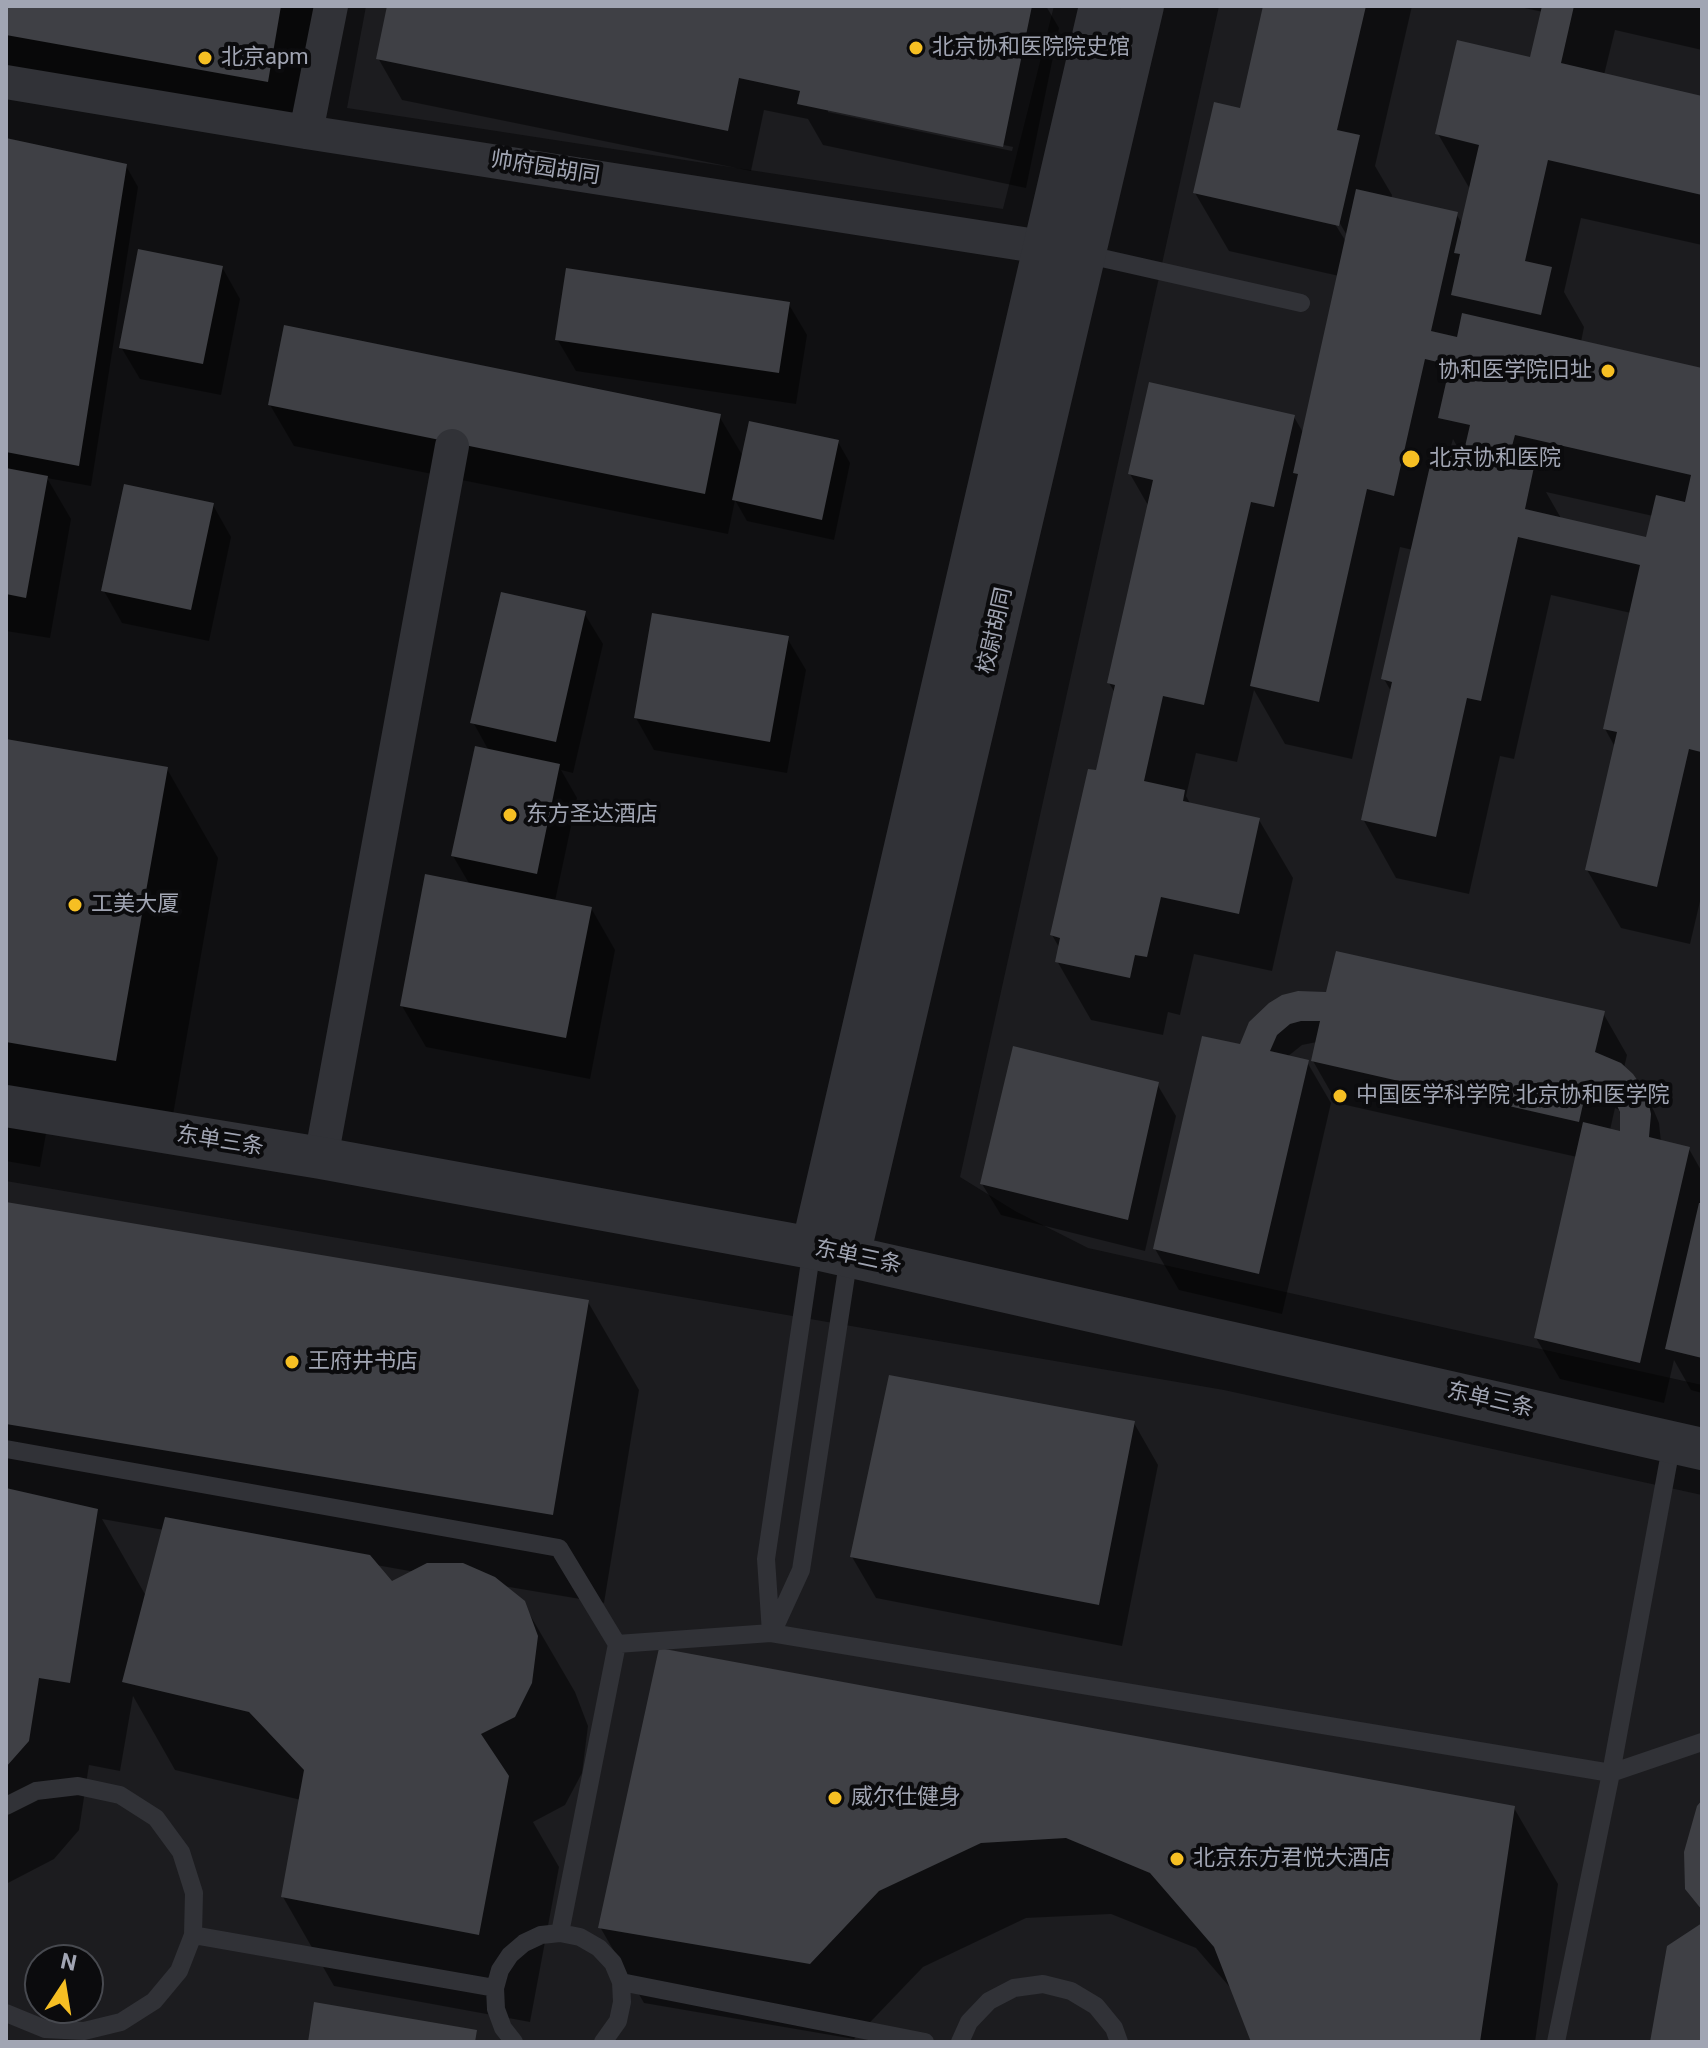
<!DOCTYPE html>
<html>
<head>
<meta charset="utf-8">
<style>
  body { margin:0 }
  #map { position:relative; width:1708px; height:2048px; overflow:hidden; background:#101012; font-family:Roboto,sans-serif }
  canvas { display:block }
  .frame { position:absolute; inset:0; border:8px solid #a1a5b3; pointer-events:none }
  .north { position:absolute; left:24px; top:1944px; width:80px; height:80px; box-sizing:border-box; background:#0b0b0d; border:2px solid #47494f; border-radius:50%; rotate:12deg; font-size:22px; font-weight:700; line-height:32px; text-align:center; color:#a1a5b3 }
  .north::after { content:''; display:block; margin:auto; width:28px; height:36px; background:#f6bf23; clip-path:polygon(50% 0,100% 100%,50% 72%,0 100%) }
</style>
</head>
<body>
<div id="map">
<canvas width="1708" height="2048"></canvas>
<div class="frame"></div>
<div class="north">N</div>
</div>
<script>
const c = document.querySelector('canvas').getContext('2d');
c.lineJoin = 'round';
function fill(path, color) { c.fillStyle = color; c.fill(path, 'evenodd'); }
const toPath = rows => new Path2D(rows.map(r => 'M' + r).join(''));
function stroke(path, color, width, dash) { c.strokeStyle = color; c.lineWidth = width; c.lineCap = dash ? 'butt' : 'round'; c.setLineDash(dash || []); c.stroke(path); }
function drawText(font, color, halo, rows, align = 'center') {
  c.font = font + ' Roboto,"Noto Sans SC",sans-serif'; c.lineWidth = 8; c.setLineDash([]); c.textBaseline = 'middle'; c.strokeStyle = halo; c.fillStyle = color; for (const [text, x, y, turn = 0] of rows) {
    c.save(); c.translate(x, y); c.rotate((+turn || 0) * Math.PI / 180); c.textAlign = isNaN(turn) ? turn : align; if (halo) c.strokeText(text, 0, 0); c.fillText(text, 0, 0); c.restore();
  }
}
const built = toPath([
  [366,6,1054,6,1003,209,347,108],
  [1219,6,1702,6,1702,1385,1088,1248,1015,1211,960,1177],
  [6,1181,1224,1390,1702,1495,1702,2042,6,2042],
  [40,1960,88,1960,88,2008,40,2008]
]);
const shadow = toPath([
  [6,6,324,6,301,139,6,86],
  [389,6,1046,6,1059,28,1026,188,823,145,808,119,764,110,751,171,402,100,378,58],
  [828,108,1013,147,1012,151,828,112],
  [1265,6,1412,6,1375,166,1392,195,1391,199,1456,214,1463,225,1471,191,1438,134,1532,59,1543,12,1515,6,1702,6,1702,50,1615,30,1604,75,1702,98,1702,245,1581,218,1564,292,1584,327,1581,342,1702,370,1702,893,1690,944,1621,928,1587,870,1615,747,1605,729,1631,613,1551,595,1514,759,1500,756,1469,894,1396,878,1363,819,1392,693,1384,679,1413,550,1400,547,1352,759,1285,744,1254,690,1237,762,1196,753,1186,796,1191,805,1259,820,1293,878,1272,971,1194,954,1180,1015,1168,1012,1163,1035,1091,1020,1057,961,1060,949,1052,935,1097,773,1115,693,1109,683,1149,507,1130,474,1294,417,1304,434,1339,276,1229,251,1195,193,1242,111],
  [1336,217,1348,237,1348,245,1332,219],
  [1453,439,1460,452,1450,450],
  [1546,492,1653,516,1648,539,1562,520],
  [6,140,126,166,138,187,91,486,47,478,71,519,50,638,6,631],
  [222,267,240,299,221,395,140,379,121,347],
  [788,303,807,335,796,404,576,371,557,339],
  [270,405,719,416,744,458,838,442,850,463,834,540,747,521,735,500,728,534,294,446],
  [213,505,231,537,209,641,122,623,104,591],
  [584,613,603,644,573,773,561,770,577,798,555,901,591,908,615,950,590,1079,426,1047,402,1006,470,885,453,856,489,751,473,722],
  [787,638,806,670,787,773,654,750,636,718],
  [6,741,167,769,218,858,167,1149,47,1128,40,1167,6,1161],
  [1259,1013,1603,1013,1627,1055,1624,1068,1641,1088,1654,1111,1659,1123,1661,1142,1689,1149,1702,1172,1702,1393,1691,1390,1674,1360,1664,1403,1560,1379,1536,1338,1577,1157,1337,1103,1313,1061,1317,1042,1302,1045,1287,1057,1307,1062,1331,1103,1282,1314,1179,1290,1155,1249],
  [1615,1108,1619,1110,1626,1134,1610,1130],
  [1157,1084,1176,1116,1145,1251,1001,1215,982,1184],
  [6,1204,588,1302,639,1390,604,1603,503,1586,523,1603,575,1692,588,1726,582,1773,565,1805,533,1822,559,1867,530,2022,334,1986,283,1897,301,1800,175,1770,133,1696,120,1771,89,1765,79,1830,54,1859,6,1884],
  [102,1519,164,1530,146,1596],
  [376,1565,415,1572,391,1584],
  [1134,1423,1158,1465,1122,1646,876,1598,852,1557],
  [661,1650,1514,1808,1558,1884,1535,2042,1253,2042,1234,1992,1196,1948,1111,1914,1026,1918,923,1967,854,2039,644,2003,600,1927]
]);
const building = toPath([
  [6,6,281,6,268,82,6,35],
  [387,6,1032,6,1003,147,797,104,800,91,739,78,728,131,376,59],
  [1263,6,1366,6,1337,130,1360,135,1339,226,1193,193,1214,102,1240,108],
  [1542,6,1574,6,1561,63,1702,96,1702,195,1548,160,1525,261,1552,267,1541,315,1451,295,1460,254,1454,253,1479,145,1435,134,1457,40,1530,57],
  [6,138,127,164,79,466,6,452],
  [1356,189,1458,212,1431,331,1457,337,1462,313,1702,368,1702,748,1701,752,1689,749,1657,887,1585,870,1617,732,1603,729,1640,565,1518,537,1481,701,1467,698,1436,837,1361,820,1392,682,1381,679,1435,444,1464,451,1470,425,1438,418,1450,365,1425,359,1394,496,1367,489,1319,702,1250,686,1298,474,1293,473],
  [1515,435,1691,475,1685,502,1656,495,1646,537,1525,509,1534,467,1508,461],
  [138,249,223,266,203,364,119,348],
  [566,268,790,302,779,373,555,340],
  [284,325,721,414,705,494,268,405],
  [1149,382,1295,415,1274,507,1251,502,1204,705,1163,696,1144,781,1185,790,1183,801,1260,818,1239,914,1161,897,1147,957,1135,955,1130,978,1055,962,1060,938,1050,935,1088,769,1096,770,1115,685,1107,683,1153,480,1128,474],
  [749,421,839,440,822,520,732,500],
  [6,468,48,476,26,598,6,594],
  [124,484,214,503,191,610,101,591],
  [501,592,586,611,556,742,470,723],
  [652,613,789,636,770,742,634,718],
  [6,739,168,767,116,1061,6,1042],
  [475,746,560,764,537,874,451,856],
  [425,874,592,907,566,1038,400,1006],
  [1336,951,1605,1011,1595,1052,1621,1063,1633,1074,1642,1087,1648,1100,1651,1114,1649,1137,1690,1147,1640,1363,1534,1338,1583,1122,1620,1131,1620,1112,1613,1097,1605,1089,1588,1082,1579,1122,1311,1061,1320,1021,1301,1021,1290,1024,1277,1035,1270,1051,1309,1060,1259,1274,1153,1249,1202,1036,1240,1044,1249,1022,1269,1003,1282,995,1298,991,1326,992],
  [1013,1046,1159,1082,1128,1220,980,1184],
  [6,1202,589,1300,553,1515,6,1424],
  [1699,1203,1702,1203,1702,1358,1665,1349],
  [889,1375,1135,1421,1099,1605,850,1557],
  [6,1488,98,1509,70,1683,39,1678,29,1741,6,1767],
  [165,1517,370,1555,392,1581,427,1563,463,1563,495,1577,525,1601,538,1636,532,1683,515,1717,481,1734,509,1776,479,1935,281,1897,304,1770,249,1712,122,1682],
  [659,1648,1515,1806,1480,2042,1251,2042,1214,1947,1150,1873,1066,1838,981,1843,879,1891,810,1964,598,1928],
  [1702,1800,1702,1910,1685,1889,1684,1852,1697,1806],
  [1702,1923,1702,2042,1650,2042,1667,1946],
  [314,2002,477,2030,475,2042,308,2042]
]);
const service = toPath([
  [1084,254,1301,303],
  [6,1449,559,1548,617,1644,560,1933],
  [773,1631,801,1570,849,1256],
  [771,1633,766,1559,812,1248],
  [617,1644,771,1633,1611,1773,1702,1742],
  [6,1806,36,1791,78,1786,120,1795,156,1818,181,1852,194,1893,193,1935,179,1971,154,2001,121,2022,84,2031,45,2029,6,2013],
  [193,1935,495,1988],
  [621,1982,925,2042],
  [514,2042,503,2028,496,2009,495,1988,500,1970,510,1955,524,1943,541,1935,560,1933,580,1937,599,1948,613,1963,621,1982,622,2002,618,2021,603,2042],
  [960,2042,969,2022,989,2001,1014,1988,1043,1984,1071,1991,1096,2006,1114,2028,1119,2042],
  [1556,2042,1611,1773,1672,1442]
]);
const minor = toPath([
  [6,82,306,132,1068,251],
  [306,132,331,6],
  [321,1158,452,446]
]);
const tertiary = toPath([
  [6,1106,321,1158,812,1248,1702,1449],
  [812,1248,1100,6],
  [849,1256,1143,6]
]);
const markers = [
  [916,48,8,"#f6bf23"],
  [205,58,8,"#f6bf23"],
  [1608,371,8,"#f6bf23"],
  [1411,459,10,"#f6bf23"],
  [510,815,8,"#f6bf23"],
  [75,905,8,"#f6bf23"],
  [1340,1096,8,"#f6bf23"],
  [292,1362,8,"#f6bf23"],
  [835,1798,8,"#f6bf23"],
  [1177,1859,8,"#f6bf23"]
];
const poiNames = [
  ["北京协和医院院史馆",932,48],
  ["北京apm",221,58],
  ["协和医学院旧址",1592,371,"right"],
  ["北京协和医院",1429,459],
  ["东方圣达酒店",526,815],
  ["工美大厦",91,905],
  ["中国医学科学院 北京协和医学院",1356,1096],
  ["王府井书店",308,1362],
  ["威尔仕健身",851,1798],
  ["北京东方君悦大酒店",1193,1859]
];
const streetNames = [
  ["帅府园胡同",545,169,9],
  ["校尉胡同",996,631,-77],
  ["东单三条",220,1142,9],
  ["东单三条",858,1258,12],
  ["东单三条",1490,1401,13]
];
fill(built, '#1c1c1f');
fill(shadow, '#0007');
fill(building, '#3f4045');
stroke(service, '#313237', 18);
stroke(minor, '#313237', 34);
stroke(tertiary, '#313237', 42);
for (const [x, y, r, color] of markers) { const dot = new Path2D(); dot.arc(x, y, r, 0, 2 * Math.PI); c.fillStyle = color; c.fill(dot); stroke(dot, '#0b0b0d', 3); }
drawText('22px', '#a1a5b3', '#0b0b0d', poiNames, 'left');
drawText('22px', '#a1a5b3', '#0b0b0d', streetNames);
</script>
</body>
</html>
